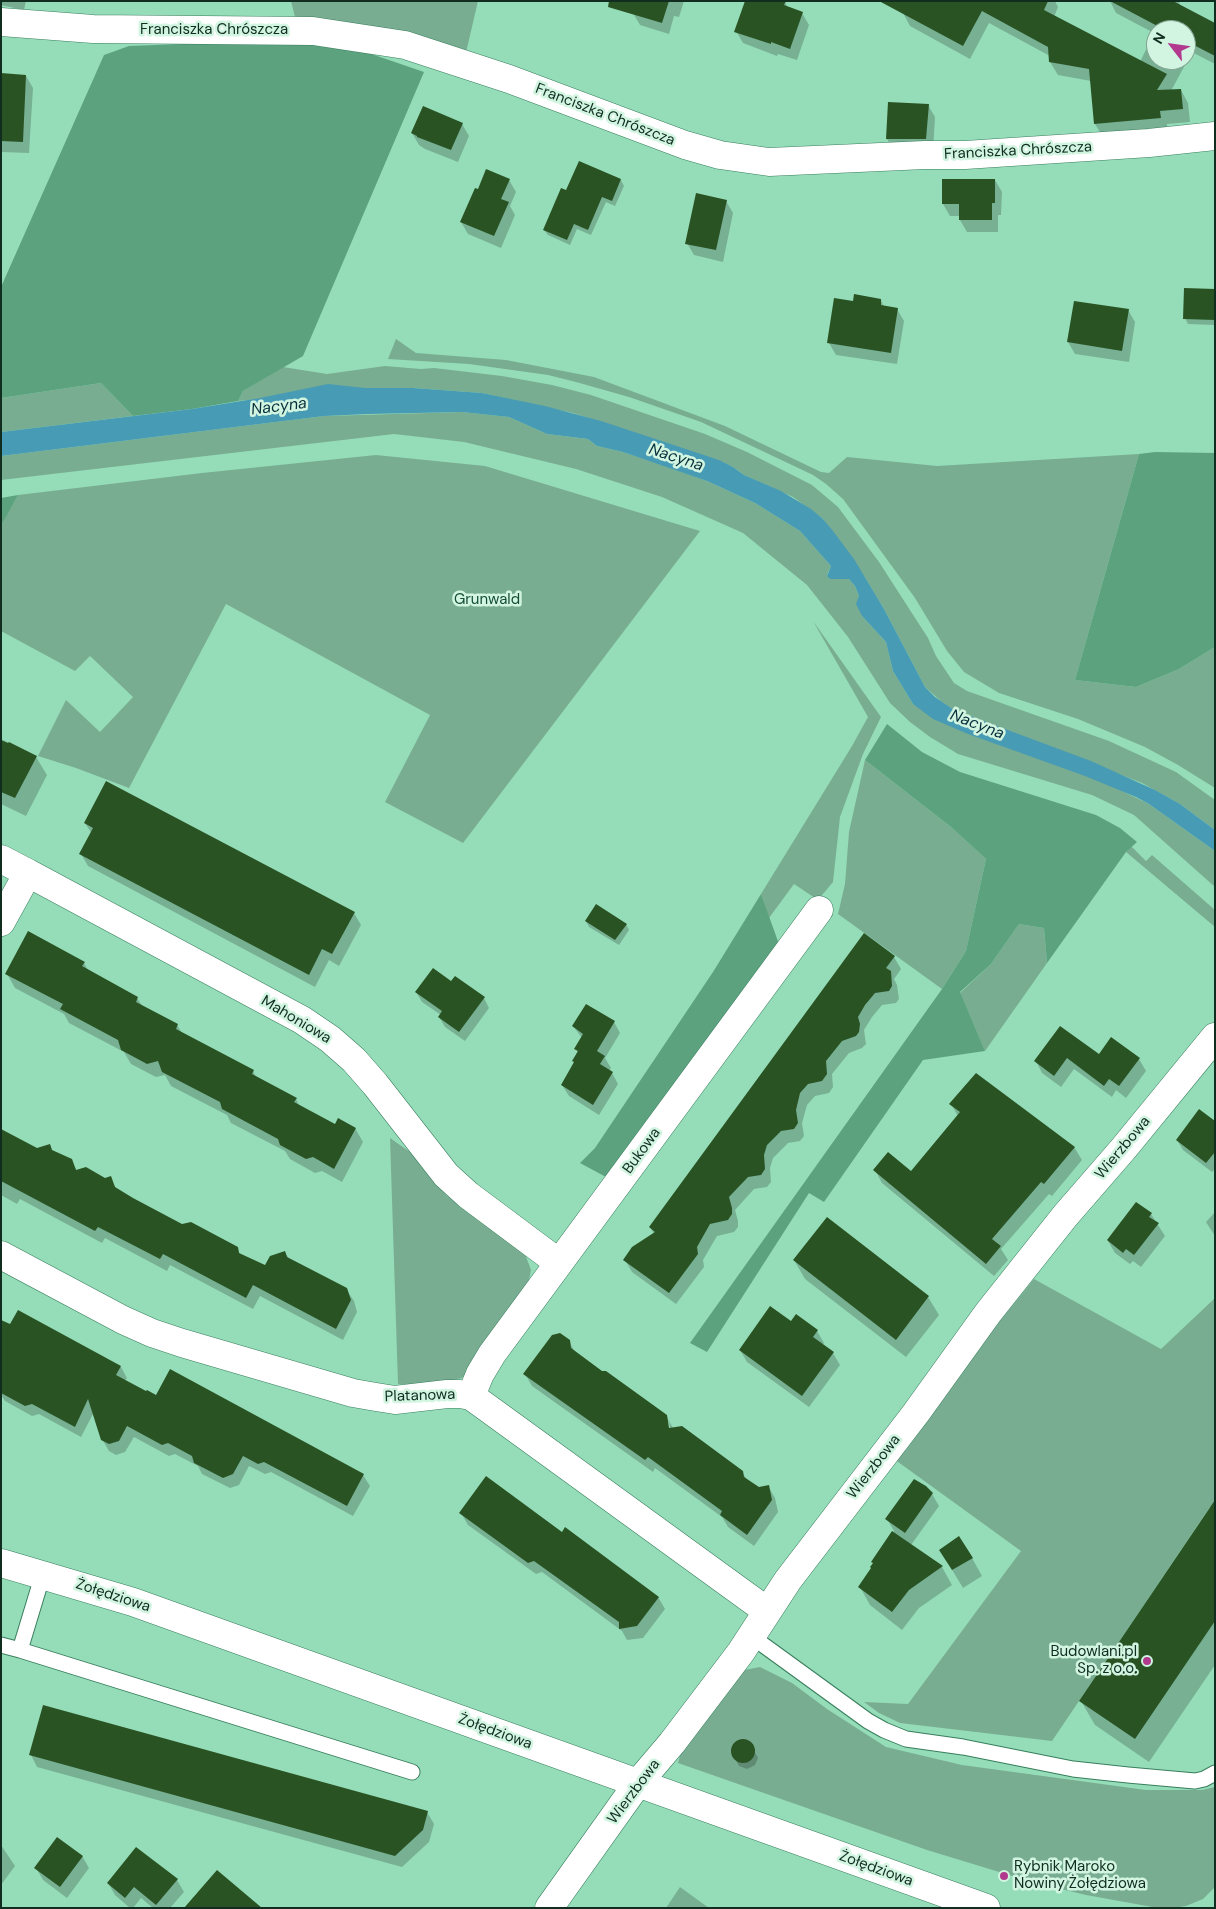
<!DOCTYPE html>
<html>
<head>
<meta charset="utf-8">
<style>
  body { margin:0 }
  #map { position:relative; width:1216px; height:1909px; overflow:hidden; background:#95ddb8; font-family:"DM Sans",sans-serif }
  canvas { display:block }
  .frame { position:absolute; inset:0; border:2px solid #102d20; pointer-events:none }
  .north { position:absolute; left:1146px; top:20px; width:50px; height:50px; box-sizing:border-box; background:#d2f5e1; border:1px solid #84a594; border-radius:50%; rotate:300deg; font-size:14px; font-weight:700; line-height:20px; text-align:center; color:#102d20 }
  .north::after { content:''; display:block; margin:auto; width:18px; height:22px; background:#b1398e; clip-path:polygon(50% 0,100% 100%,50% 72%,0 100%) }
</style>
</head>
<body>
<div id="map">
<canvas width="1216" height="1909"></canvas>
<div class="frame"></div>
<div class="north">N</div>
</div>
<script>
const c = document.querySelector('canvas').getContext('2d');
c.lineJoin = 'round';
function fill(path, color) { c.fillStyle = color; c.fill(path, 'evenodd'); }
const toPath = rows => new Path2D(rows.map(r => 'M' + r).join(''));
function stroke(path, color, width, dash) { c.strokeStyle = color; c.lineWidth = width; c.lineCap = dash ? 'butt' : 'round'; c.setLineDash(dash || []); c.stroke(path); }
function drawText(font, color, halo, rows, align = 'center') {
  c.font = font + ' "DM Sans",sans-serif'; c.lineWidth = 5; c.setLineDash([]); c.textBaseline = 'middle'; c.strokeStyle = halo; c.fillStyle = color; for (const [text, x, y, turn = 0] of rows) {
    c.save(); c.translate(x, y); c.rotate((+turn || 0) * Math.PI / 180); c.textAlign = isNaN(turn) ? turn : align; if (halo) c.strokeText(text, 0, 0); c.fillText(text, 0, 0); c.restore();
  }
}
const green = toPath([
  [1,1,26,1,24,10,1,5],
  [291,1,478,1,465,57,295,17],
  [396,339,416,353,506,360,594,377,725,426,821,472,829,473,847,457,937,466,1139,454,1075,680,1136,687,1179,669,1215,647,1215,788,1178,765,1145,747,1078,719,999,693,964,672,947,651,915,598,843,499,826,484,813,475,701,422,629,397,576,382,548,375,469,364,388,359],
  [385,366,421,369,434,368,502,376,552,385,591,395,705,434,747,452,812,485,838,507,879,562,928,638,936,656,954,683,967,691,1109,741,1176,772,1215,800,1215,830,1180,804,1142,783,954,710,943,703,925,687,884,609,864,576,823,519,793,497,744,475,733,467,719,461,573,413,482,393,413,388,365,388,238,401,243,391,283,367,327,374],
  [101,383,133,416,1,432,1,398],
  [462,412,509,417,547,434,588,439,597,446,623,452,668,467,707,481,755,503,800,531,831,566,827,575,830,579,849,579,855,586,859,596,862,616,886,642,893,671,913,704,1114,787,1149,804,1215,851,1215,887,1134,815,1092,795,958,754,930,737,910,722,890,703,848,637,807,585,743,533,662,497,576,469,464,442,394,434,1,480,1,456,324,416],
  [376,455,485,466,700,531,463,843,385,802,430,715,226,604,129,788,76,768,38,756,66,700,100,732,133,697,90,656,75,671,1,631,1,525,18,495,202,473],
  [813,621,881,717,863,754,840,817,833,882,818,900,794,884,769,918,761,894,852,746,868,717],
  [865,760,951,827,986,859,966,951,942,989,838,914,845,884,849,832],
  [1131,846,1146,861,1152,855,1215,910,1215,927,1126,852],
  [1019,924,1044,928,1047,963,985,1051,960,993,991,964],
  [390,1138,410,1152,447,1196,525,1254,531,1270,529,1280,499,1332,462,1378,426,1386,398,1384],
  [1034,1279,1161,1349,1215,1298,1215,1509,1210,1507,1052,1741,900,1723,879,1713,864,1702,908,1704,1021,1551,894,1459,906,1450,986,1338],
  [760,1667,792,1683,827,1709,886,1747,962,1765,1146,1790,1202,1790,1215,1787,1215,1887,1203,1899,1186,1906,1172,1908,1158,1908,1086,1895,1032,1882,927,1850,678,1763,682,1749,744,1670]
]);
const forest = toPath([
  [263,41,345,45,424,72,303,356,243,391,238,401,192,409,133,416,101,383,1,398,1,287,104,55,129,46],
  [1155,452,1215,453,1215,647,1179,669,1136,687,1075,680,1139,454],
  [18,495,6,517,1,525,1,498],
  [887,724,922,752,960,772,1096,815,1120,828,1137,842,1126,852,1047,963,1044,928,1019,924,991,964,960,992,985,1051,923,1060,824,1202,809,1193,707,1352,690,1343,942,989,966,951,986,859,951,827,865,760],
  [761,894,780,947,606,1177,580,1163,595,1148,713,972]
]);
const water = toPath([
  [328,384,365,388,413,388,482,393,545,406,601,421,719,460,733,467,744,475,781,491,811,509,823,519,833,531,854,559,884,609,925,687,935,697,954,710,1091,761,1155,790,1180,804,1215,830,1215,851,1149,804,1136,797,1085,776,968,734,933,719,913,704,893,671,886,642,862,616,856,604,859,596,855,586,849,579,830,579,827,576,831,566,800,531,755,503,707,481,623,452,597,446,588,439,547,434,509,417,462,412,368,414,324,416,1,456,1,432,192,409,260,398]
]);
const shadow = toPath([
  [633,1,684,1,679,17,674,16,669,34,640,25,633,13],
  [909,1,1055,1,1058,7,1054,17,1140,62,1154,33,1116,13,1110,1,1179,1,1180,6,1215,24,1215,64,1186,49,1186,30,1156,30,1156,60,1185,60,1185,65,1171,91,1181,90,1188,103,1190,122,1167,124,1167,131,1103,137,1095,124,1091,81,1058,75,1050,62,1050,56,989,23,970,59,910,26,903,13],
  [785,2,788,8,802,13,809,25,797,60,778,54,777,56,743,43,736,31],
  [1,75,26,76,33,88,29,153,1,152],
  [928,105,935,117,933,151,894,151,887,139],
  [462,124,469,136,458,162,425,149,419,145,412,133],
  [509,180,516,192,510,206,515,215,501,248,468,234,461,222,478,191],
  [621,180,624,186,615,206,606,202,591,235,577,229,570,245,548,235,544,230,567,192],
  [995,180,1002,192,1001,215,998,215,998,232,967,232,960,220,960,216,950,216,943,204],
  [726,201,733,213,723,262,694,255,687,243],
  [1215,290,1215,325,1188,324,1185,318],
  [881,300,884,307,897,309,904,321,897,364,836,355,829,343,854,302],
  [1128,310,1135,322,1129,362,1075,354,1068,342],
  [1,739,36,757,47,775,26,816,1,804],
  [85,823,354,913,361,925,339,966,329,960,315,987,88,866,81,854,92,834],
  [586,921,626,924,629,930,619,945,589,927],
  [864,935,894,957,901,969,894,979,897,985,899,999,896,1003,882,1005,872,1017,864,1030,866,1044,862,1048,849,1053,832,1074,833,1087,829,1093,815,1096,807,1105,802,1123,804,1136,800,1141,788,1143,773,1158,770,1168,771,1182,767,1187,754,1189,735,1210,738,1221,738,1227,734,1232,717,1236,703,1260,704,1267,676,1304,632,1272,625,1260,654,1234,650,1227],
  [84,963,89,972,137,998,143,1007,177,1025,182,1033,253,1071,257,1079,296,1099,300,1107,336,1126,355,1128,363,1142,342,1182,322,1171,315,1173,290,1159,285,1151,231,1123,227,1115,171,1086,165,1075,156,1077,131,1064,124,1052,69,1023,64,1014,15,988,7,974],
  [452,983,484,998,489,1008,465,1041,445,1027,439,1017,441,1015,422,1002,416,992],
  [614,1022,620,1033,605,1058,611,1068,609,1071,612,1073,618,1084,599,1115,569,1096,562,1085,575,1063,578,1053,576,1049,582,1038,573,1026],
  [1060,1027,1099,1055,1139,1059,1146,1071,1126,1098,1116,1090,1112,1097,1074,1069,1061,1087,1042,1073,1036,1061],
  [951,1104,1074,1147,1082,1160,1052,1196,1049,1194,1001,1249,1008,1260,994,1276,882,1183,875,1170,911,1173,958,1116],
  [1215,1123,1215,1169,1212,1172,1183,1150,1177,1140],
  [1,1130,37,1149,50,1145,53,1152,71,1160,77,1171,105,1179,110,1178,117,1190,182,1225,237,1248,241,1256,265,1267,285,1252,289,1259,346,1289,354,1301,357,1312,343,1340,260,1296,253,1309,170,1265,167,1271,105,1238,102,1243,20,1199,17,1204,1,1195],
  [1215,1212,1215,1236,1206,1222],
  [1151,1214,1165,1236,1141,1267,1133,1261,1130,1264,1115,1253,1108,1241],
  [794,1260,928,1297,939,1315,906,1357,805,1279],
  [1,1321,121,1367,127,1378,125,1381,146,1393,363,1475,370,1486,353,1516,271,1472,265,1474,249,1466,239,1485,230,1488,202,1474,198,1466,175,1454,169,1456,134,1437,125,1452,116,1455,109,1451,102,1439,94,1412,81,1437,39,1414,32,1416,5,1401,1,1395],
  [791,1323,817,1331,824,1343,822,1346,833,1353,840,1365,809,1407,747,1362,740,1350],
  [569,1341,576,1354,666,1416,673,1428,742,1472,748,1481,759,1488,768,1486,775,1498,778,1512,754,1546,728,1527,722,1517,655,1468,653,1472,532,1386,525,1374],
  [667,1422,669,1422,671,1434],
  [932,1494,939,1506,911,1545,942,1567,952,1585,919,1608,902,1630,870,1605,860,1587,874,1564,873,1562,894,1531,887,1519],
  [1215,1511,1215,1665,1149,1762,1095,1725,1081,1701],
  [461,1513,562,1534,658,1597,665,1609,643,1638,627,1640,622,1631,542,1572,536,1574,468,1525],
  [972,1558,982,1576,963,1588,951,1568],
  [742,1740,750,1743,758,1758,755,1765,747,1769,739,1766,732,1752,735,1744],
  [31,1755,427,1812,434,1824,429,1842,402,1867,37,1767],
  [1,1845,15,1866,1,1885],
  [82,1856,89,1868,67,1898,43,1880,36,1868],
  [177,1880,184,1892,170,1908,153,1908,141,1898,133,1908,130,1908,115,1895,108,1883],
  [680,1887,709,1908,666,1908]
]);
const building = toPath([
  [609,1,669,1,662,23,608,7],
  [745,1,786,1,784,5,803,12,790,49,771,42,771,44,734,32],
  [879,1,1048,1,1044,10,1167,74,1157,90,1181,89,1183,109,1160,111,1161,118,1094,124,1089,69,1049,62,1048,47,982,11,963,46],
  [1110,1,1173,1,1215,23,1215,56,1186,41,1186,30,1165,30],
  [1,73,26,75,23,142,1,141],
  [888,102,929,104,926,139,886,139],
  [423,106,463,123,451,150,417,137,417,136,411,133],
  [579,161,621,179,612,201,602,197,588,230,574,224,567,240,543,230,561,188,566,190],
  [486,169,510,179,501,199,509,202,494,236,460,222,475,188,478,189],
  [942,179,995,179,995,203,992,203,992,220,959,220,959,204,942,204],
  [696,193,727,200,716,250,685,244],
  [1184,288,1215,289,1215,320,1183,319],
  [854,294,881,299,881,305,898,308,891,353,827,343,834,298,853,301],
  [1074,301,1129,309,1122,351,1067,342],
  [1,740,8,743,9,742,37,756,15,798,1,792],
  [106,781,355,912,332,954,322,949,309,975,79,854,93,828,84,823],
  [596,904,627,924,615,940,585,921],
  [28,931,85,962,82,966,138,997,136,1002,178,1024,176,1029,254,1070,252,1074,297,1098,294,1102,335,1124,338,1118,356,1128,334,1169,313,1157,306,1159,280,1145,278,1139,222,1109,220,1102,162,1072,158,1061,147,1064,121,1050,118,1040,60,1009,63,1004,5,974],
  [864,933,895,956,886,968,891,971,892,986,889,991,875,993,865,1005,858,1017,860,1024,859,1032,856,1036,842,1041,826,1061,827,1074,822,1081,808,1084,800,1093,796,1110,798,1123,794,1129,781,1131,767,1145,764,1155,765,1169,761,1175,748,1177,729,1197,732,1208,732,1214,728,1220,710,1224,697,1247,698,1254,669,1293,623,1260,632,1247,655,1232,649,1227],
  [433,968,451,981,455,976,485,997,459,1032,438,1017,442,1011,415,992],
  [586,1004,615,1021,597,1051,605,1056,600,1064,613,1072,593,1105,561,1085,574,1062,572,1061,578,1051,574,1049,583,1034,572,1026],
  [1060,1026,1099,1054,1111,1037,1140,1058,1119,1086,1109,1079,1104,1086,1067,1058,1054,1076,1034,1061],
  [976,1073,1075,1147,1044,1184,1041,1182,992,1239,1001,1246,986,1264,873,1170,888,1152,911,1171,960,1112,949,1104],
  [1199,1109,1215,1121,1215,1152,1206,1163,1176,1140],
  [1,1129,37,1148,50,1144,52,1150,72,1159,76,1170,86,1167,105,1178,111,1176,115,1187,133,1198,182,1224,191,1222,238,1247,239,1253,265,1265,270,1256,285,1251,287,1257,347,1288,351,1300,336,1329,253,1285,246,1298,163,1254,160,1259,98,1227,95,1231,1,1181],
  [1136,1202,1152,1213,1149,1217,1159,1223,1134,1255,1126,1249,1123,1253,1107,1240],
  [827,1217,929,1296,896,1340,793,1260],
  [770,1306,791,1321,796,1314,818,1330,813,1337,834,1352,802,1396,739,1350],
  [18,1310,121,1366,116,1375,146,1391,147,1390,156,1395,170,1369,364,1474,347,1506,264,1462,258,1464,243,1456,233,1474,223,1478,194,1463,192,1456,168,1443,162,1445,127,1426,119,1441,109,1444,101,1440,88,1399,75,1427,32,1404,25,1406,1,1393,1,1320,10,1324],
  [560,1333,570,1340,571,1348,602,1371,606,1371,667,1415,669,1428,682,1426,743,1471,744,1477,759,1487,769,1485,772,1500,747,1535,720,1515,722,1511,648,1457,645,1460,523,1374,552,1335],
  [486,1476,562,1532,565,1527,659,1597,637,1626,619,1629,619,1622,534,1561,528,1563,459,1513],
  [914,1479,926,1486,933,1493,905,1533,885,1519],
  [1215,1500,1215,1621,1135,1739,1079,1701],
  [892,1531,943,1566,909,1590,892,1612,858,1587,871,1568,870,1567,873,1563,871,1562],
  [959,1536,973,1558,952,1570,939,1550],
  [43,1705,428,1811,423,1830,395,1856,29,1755],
  '731 1751a12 12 0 1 1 24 0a12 12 0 1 1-24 0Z',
  [57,1837,83,1856,60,1887,34,1868],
  [136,1847,178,1879,156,1905,134,1887,125,1898,107,1883],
  [217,1870,262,1908,184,1908]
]);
const service = toPath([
  [751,1636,868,1721,884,1730,906,1739,963,1747,1073,1769,1128,1775,1195,1781,1204,1779,1215,1773],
  [1,1645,20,1650,43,1574],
  [20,1650,412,1772]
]);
const minor = toPath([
  [1,22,93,29,313,31,405,45,509,79,685,145,720,155,769,162,925,155,965,155,1149,143,1215,136],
  [1,859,28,873],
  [1,922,28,873,302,1020,330,1039,354,1060,375,1084,446,1175,468,1195,559,1263],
  [1,1255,123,1320,152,1333,182,1343,353,1393,376,1397,395,1400,447,1394,460,1394,471,1396,767,1611],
  [471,1396,480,1374,492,1354,819,910],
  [549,1908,638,1783,672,1743,741,1652,788,1580,916,1413,988,1313,1065,1216,1124,1148,1215,1037]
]);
const tertiary = toPath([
  [1,1563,133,1602,986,1908]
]);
const markers = [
  [1147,1661,5,"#b1398e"],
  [1004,1876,5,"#b1398e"]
];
const streetNames = [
  ["Franciszka Chrószcza",214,30],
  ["Franciszka Chrószcza",605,115,21],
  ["Franciszka Chrószcza",1018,151,-3],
  ["Mahoniowa",296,1020,31],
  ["Wierzbowa",1123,1148,-50],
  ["Bukowa",642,1151,-54],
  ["Platanowa",420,1396,-2],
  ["Wierzbowa",874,1467,-52],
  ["Żołędziowa",113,1596,18],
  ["Żołędziowa",495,1732,20],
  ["Wierzbowa",634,1792,-53],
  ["Żołędziowa",876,1869,20]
];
const parkNames = [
  ["Grunwald",487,600]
];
const poiNames = [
  ["Budowlani.pl",1137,1652],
  ["Sp. z o.o.",1137,1669],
  ["Rybnik Maroko",1014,1867,"left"],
  ["Nowiny Żołędziowa",1014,1884,"left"]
];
const waterNames = [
  ["Nacyna",279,407,-7],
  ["Nacyna",676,458,18],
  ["Nacyna",977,725,21]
];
fill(green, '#79ad91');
fill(forest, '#5ca27f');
fill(water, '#489bb4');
fill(shadow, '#0003');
fill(building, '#2a5324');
stroke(service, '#387e5d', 17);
stroke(minor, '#387e5d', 29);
stroke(tertiary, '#387e5d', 29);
stroke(service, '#fff', 15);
stroke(minor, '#fff', 28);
stroke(tertiary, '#fff', 28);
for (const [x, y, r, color] of markers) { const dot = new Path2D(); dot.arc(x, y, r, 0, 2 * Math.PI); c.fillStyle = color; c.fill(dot); stroke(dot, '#d2f5e1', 2); }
drawText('15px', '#102d20', '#d2f5e1', streetNames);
drawText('15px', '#154d35', '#d2f5e1', parkNames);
drawText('15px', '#102d20', '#d2f5e1', poiNames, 'right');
drawText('italic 16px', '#07303b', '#d2f5e1', waterNames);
</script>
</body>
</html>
